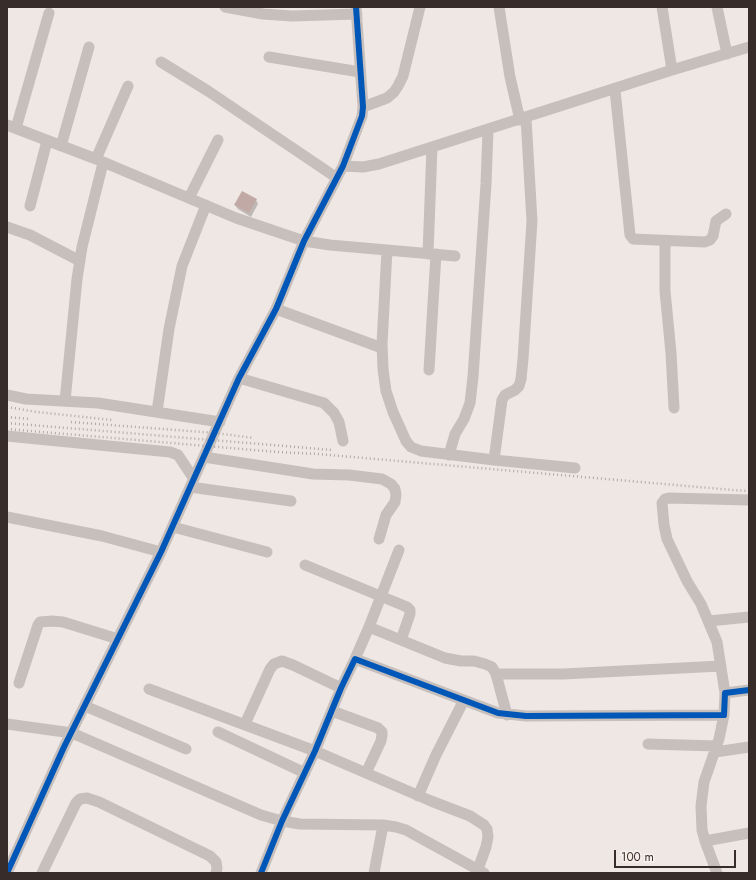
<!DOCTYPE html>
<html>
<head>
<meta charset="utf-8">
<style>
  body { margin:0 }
  #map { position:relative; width:756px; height:880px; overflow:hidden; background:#eee7e4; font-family:Jost,sans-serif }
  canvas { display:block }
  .frame { position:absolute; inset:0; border:8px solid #382c2a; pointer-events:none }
  .scale { position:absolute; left:614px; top:850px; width:122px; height:18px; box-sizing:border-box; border:2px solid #382c2a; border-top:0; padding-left:5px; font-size:12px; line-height:14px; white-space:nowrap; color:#382c2a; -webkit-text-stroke:3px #faf1eb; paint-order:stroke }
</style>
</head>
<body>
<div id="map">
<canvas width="756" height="880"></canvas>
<div class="frame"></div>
<div class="scale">100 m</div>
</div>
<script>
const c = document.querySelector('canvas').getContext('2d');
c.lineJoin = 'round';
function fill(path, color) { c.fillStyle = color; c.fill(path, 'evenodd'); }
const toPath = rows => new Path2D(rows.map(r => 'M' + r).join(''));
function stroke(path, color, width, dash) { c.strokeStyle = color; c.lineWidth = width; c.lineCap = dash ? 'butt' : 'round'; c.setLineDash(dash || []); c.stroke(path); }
const shadow = toPath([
  [256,200,258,204,251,217,238,209,235,205]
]);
const building = toPath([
  [242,191,257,199,249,213,234,205]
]);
const minor = toPath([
  [225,7,263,14,292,16,357,14],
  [499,7,510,77,520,120],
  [662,7,672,70],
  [717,7,727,54],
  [269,57,360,72],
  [161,62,208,91,337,178],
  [615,90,630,235,633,239,705,242,710,240,713,236,716,221,726,214],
  [363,107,387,98,394,92,398,86,403,76,420,7],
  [7,125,96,159,236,218,304,241,330,245,455,256],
  [16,128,49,13],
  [61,146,89,47],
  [96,159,128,86],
  [343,166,363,167,379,164,672,70,749,47],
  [189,198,218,140],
  [30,206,47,141],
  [7,227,30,235,80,261],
  [665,241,665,291,671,353,674,408],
  [387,250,382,344,383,369,386,391,393,412,406,441,411,447,421,451,494,460,575,468],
  [428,254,432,147],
  [276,309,382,348],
  [429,370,436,254],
  [239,378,324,403,334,413,339,422,343,441],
  [7,395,26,399,98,403,220,422],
  [65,401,77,279,82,247,103,163],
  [157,412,169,329,182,266,206,205],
  [7,436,170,452,178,455,194,479],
  [449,455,455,434,464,419,470,403,473,377,486,184,488,130],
  [204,457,313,474,349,475,382,479,391,484,395,489,396,495,395,502,386,515,379,539],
  [494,460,502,400,505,395,515,390,519,386,521,379,523,359,532,221,526,118],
  [190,487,291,501],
  [7,517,102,536,161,552],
  [173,527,267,552],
  [305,565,407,607,410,610,410,614,401,640],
  [709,621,749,617],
  [369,627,445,658,461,661,474,661,485,664,492,667,496,674,507,715],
  [355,659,369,627,399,550],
  [496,674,563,674,721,666],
  [19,683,38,625,40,622,52,621,63,622,118,639],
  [149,689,315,751,431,801,470,816,484,825,487,829,488,837,486,847,478,869],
  [725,693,717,642,701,604,687,581,667,539,664,525,662,503,665,499,669,498,749,500],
  [85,706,186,749],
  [332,711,378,728,382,732,382,735,381,741,366,773],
  [7,724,72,733,261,815,282,821,300,824,383,825,396,827,406,830,484,873],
  [245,724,270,669,274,664,282,661,293,665,341,688],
  [218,732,305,773],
  [648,744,717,746],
  [715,752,749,747],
  [418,796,436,755,464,700],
  [705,841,749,833],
  [7,873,64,747,161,552,239,378,276,309,304,241,343,166,362,116,363,107,356,7],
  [42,873,76,803,80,799,87,798,99,802,210,856,216,862,217,868,216,873],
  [261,873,282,821,315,751,341,688,355,659,498,713,526,716,724,715,725,693,749,690],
  [374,873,383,825],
  [717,873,705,841,702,830,701,806,704,782,719,739,724,715]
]);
const rail = toPath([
  [7,407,37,412,112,420],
  [7,417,31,419],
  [71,422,215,433,254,438],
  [7,423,332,450],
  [7,429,277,452,318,454,733,490,749,491]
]);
const cycleway = toPath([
  [7,873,64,747,161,552,239,378,276,309,304,241,343,166,362,116,363,107,356,7],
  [261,873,282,821,315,751,341,688,355,659,498,713,526,716,724,715,725,693,749,690]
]);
fill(shadow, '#0003');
fill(building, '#c1a9a5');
stroke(minor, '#c7bfbc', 11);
stroke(rail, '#afa9a6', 2.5, [1, 3]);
stroke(cycleway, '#0057b8', 6);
</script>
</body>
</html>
